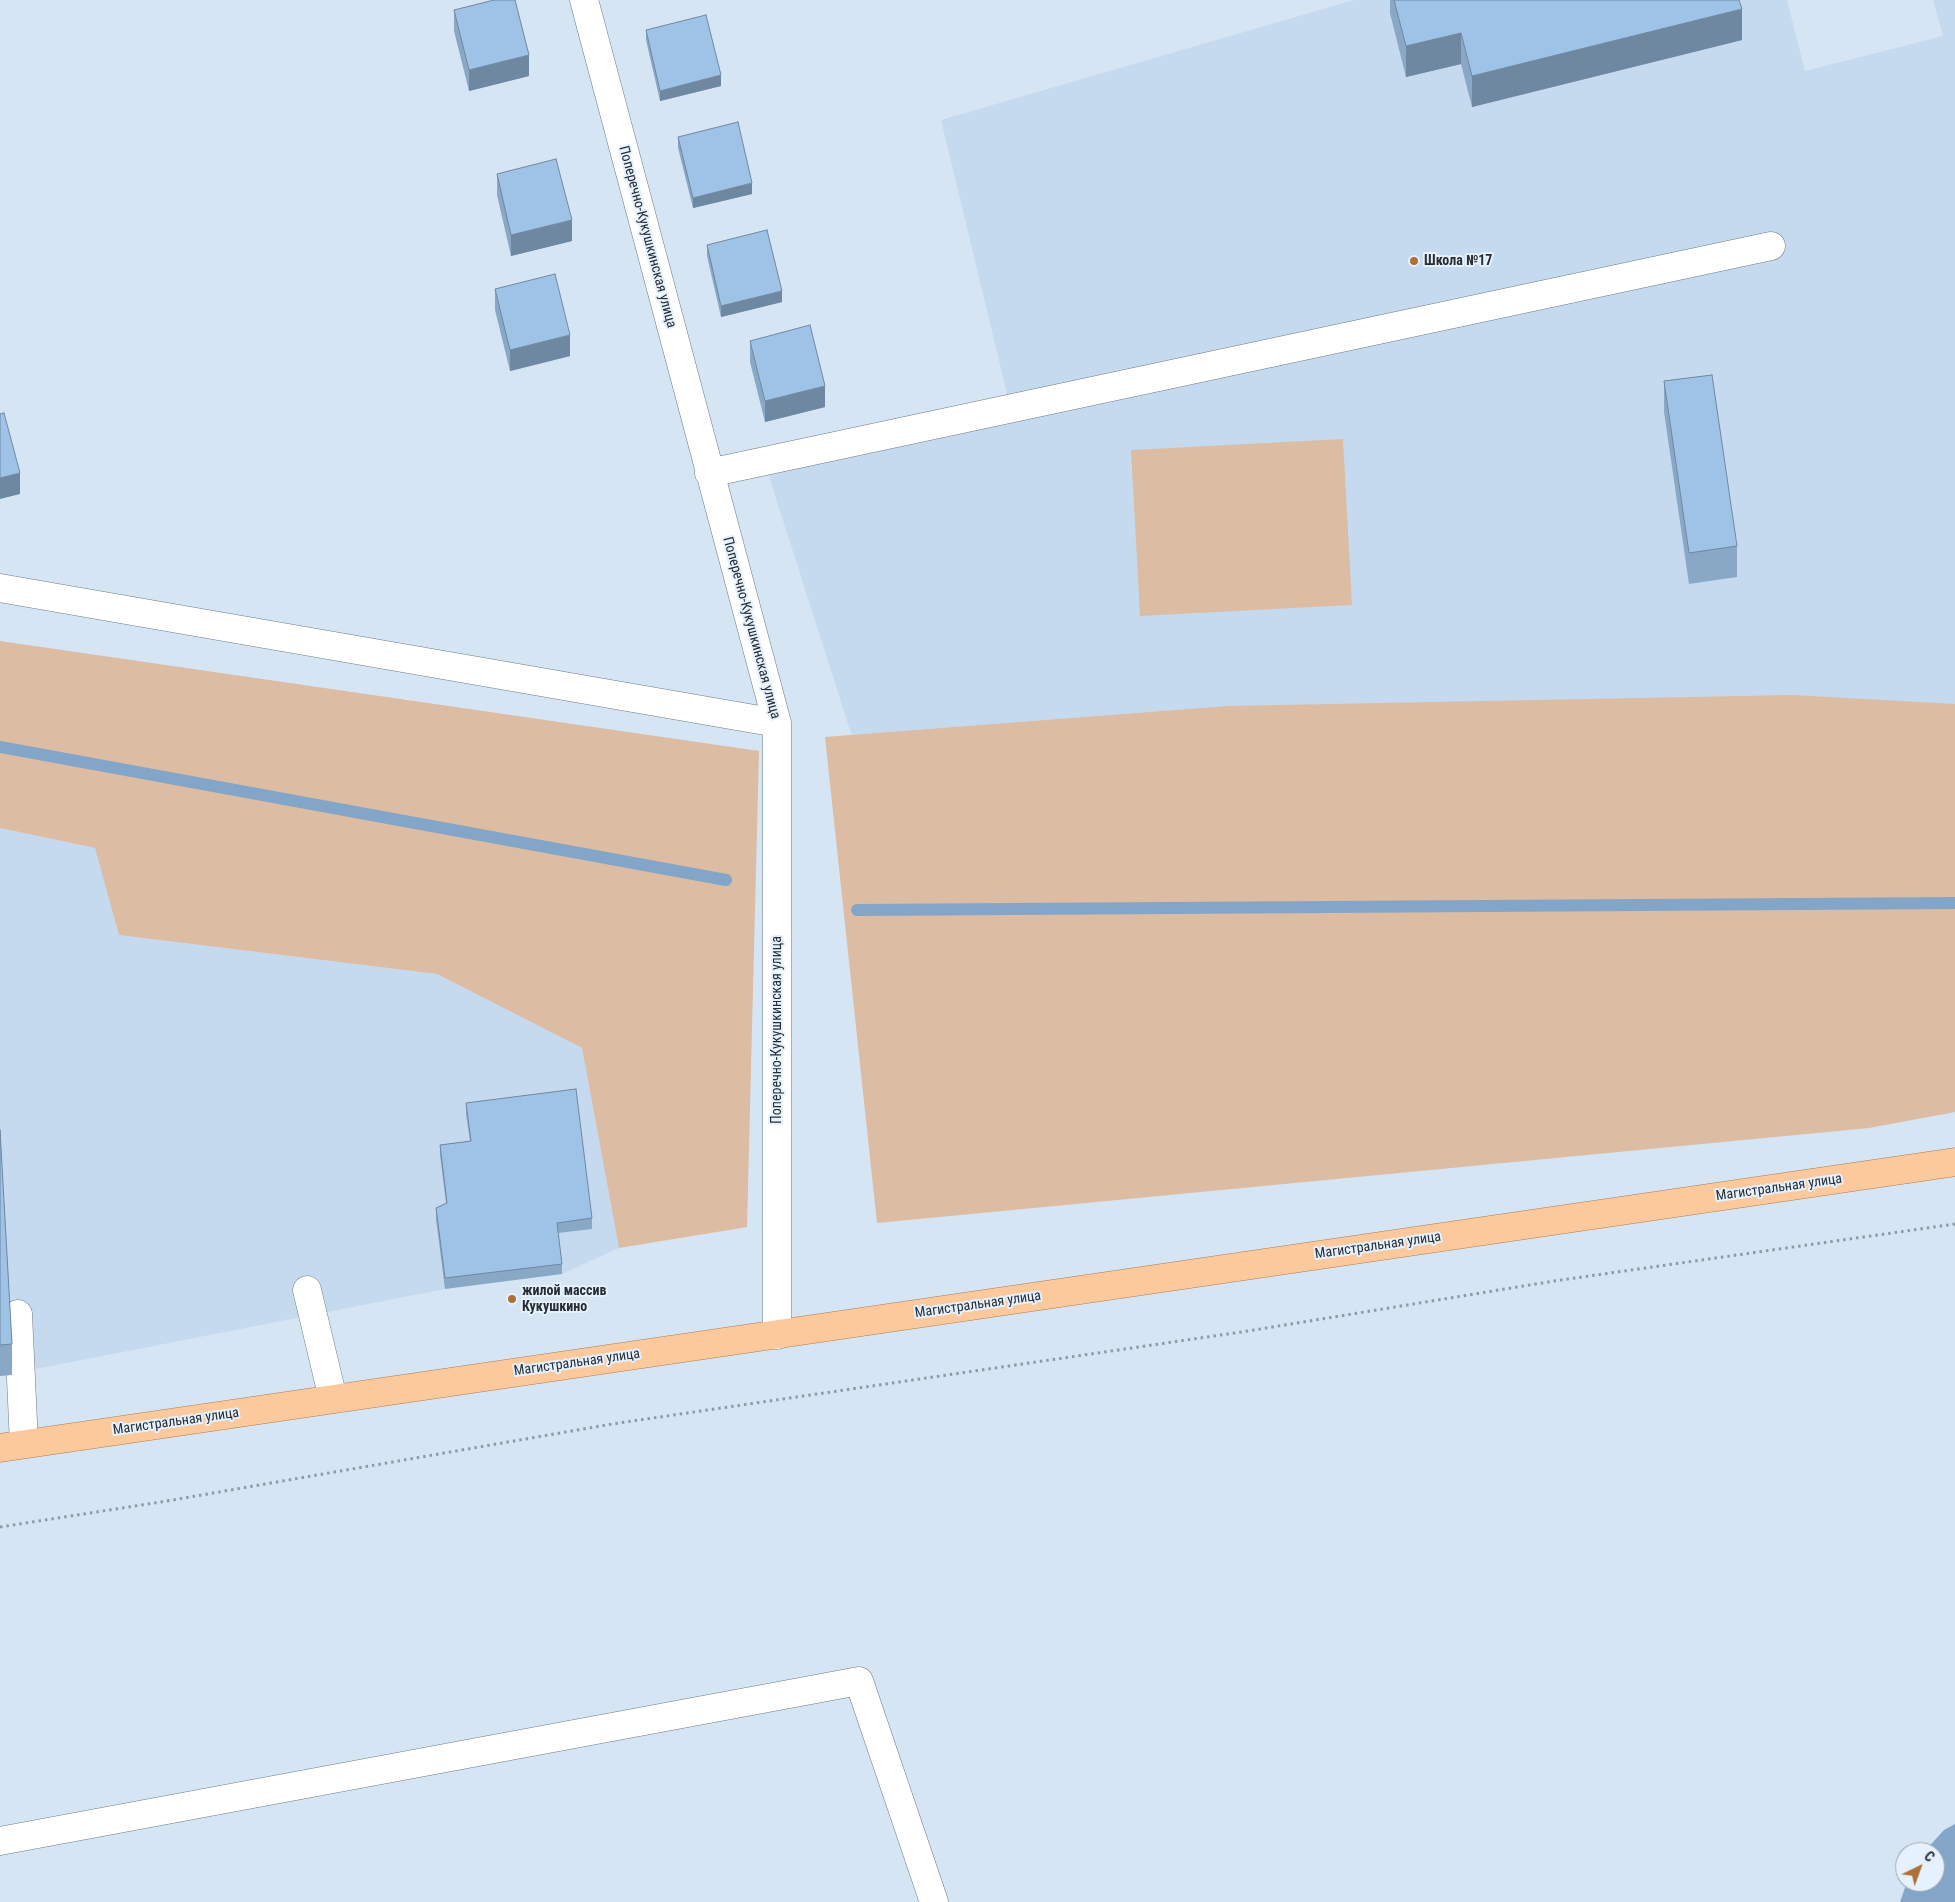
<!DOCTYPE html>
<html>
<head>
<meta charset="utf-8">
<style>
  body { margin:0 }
  #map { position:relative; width:1955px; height:1902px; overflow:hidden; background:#d5e5f4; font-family:"Roboto Condensed",sans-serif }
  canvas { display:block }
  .north { position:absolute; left:1895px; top:1842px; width:50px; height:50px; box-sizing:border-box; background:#e5f1fe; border:1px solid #99a3ad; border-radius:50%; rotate:42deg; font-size:14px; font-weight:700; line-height:20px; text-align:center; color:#272d33 }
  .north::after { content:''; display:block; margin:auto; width:18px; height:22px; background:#ae7036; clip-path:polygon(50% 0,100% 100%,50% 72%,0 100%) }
</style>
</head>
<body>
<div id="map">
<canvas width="1955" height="1902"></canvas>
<div class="north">С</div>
</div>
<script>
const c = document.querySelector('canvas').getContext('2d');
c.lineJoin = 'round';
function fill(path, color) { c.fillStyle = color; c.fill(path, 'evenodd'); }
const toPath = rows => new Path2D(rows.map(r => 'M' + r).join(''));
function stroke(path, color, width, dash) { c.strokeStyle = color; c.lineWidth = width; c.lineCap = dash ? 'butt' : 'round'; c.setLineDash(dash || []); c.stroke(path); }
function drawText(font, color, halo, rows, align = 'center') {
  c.font = font + ' "Roboto Condensed",sans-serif'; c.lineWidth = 4; c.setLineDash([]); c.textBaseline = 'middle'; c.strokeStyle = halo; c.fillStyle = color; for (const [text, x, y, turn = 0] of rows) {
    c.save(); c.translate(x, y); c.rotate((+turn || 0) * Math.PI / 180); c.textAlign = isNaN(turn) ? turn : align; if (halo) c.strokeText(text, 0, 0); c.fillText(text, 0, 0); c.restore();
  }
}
const built = toPath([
  [1354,0,1787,0,1805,71,1943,36,1933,0,1955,0,1955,712,873,802,764,461,1009,402,941,120],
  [0,828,95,848,120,935,437,974,582,1048,619,1248,562,1274,445,1289,0,1376]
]);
const green = toPath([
  [1343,439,1352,605,1140,616,1131,450],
  [0,641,759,751,747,1227,619,1248,582,1048,437,974,119,935,95,848,0,828],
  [1792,695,1955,704,1955,1112,1869,1128,877,1223,825,737,1228,706]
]);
const water = toPath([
  [1955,1824,1955,1902,1900,1902,1907,1882,1935,1882,1935,1852,1924,1852,1944,1830]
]);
const stream = toPath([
  [0,747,726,880],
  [857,910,1955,903]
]);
const path = toPath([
  [0,1527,167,1501,612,1424,1248,1331,1554,1281,1955,1224]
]);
const minor = toPath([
  [584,0,777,723,777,1335],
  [709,473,1771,246],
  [0,588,777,723],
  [307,1290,333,1399],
  [18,1314,24,1444],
  [0,1841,859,1681,934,1902]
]);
const major = toPath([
  [0,1448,1955,1162]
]);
const wall = toPath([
  [1390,0,1739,0,1742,40,1472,107,1461,64,1406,77,1390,13],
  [454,10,529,76,469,91,454,31],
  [646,30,721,86,660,101,646,40],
  [678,137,752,194,693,208,678,148],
  [497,174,572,241,511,256,497,195],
  [707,245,782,302,721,317,707,256],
  [495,289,570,356,510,371,495,310],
  [750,341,825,407,765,422,750,362],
  [1664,381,1737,546,1737,577,1689,584,1664,412],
  [466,1103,592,1218,592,1229,558,1233,562,1264,562,1274,445,1289,436,1219,436,1208,446,1203,440,1155,440,1145,470,1141,466,1114],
  [0,1130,12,1344,12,1375,0,1376]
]);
const shadedWall = toPath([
  [1742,9,1742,40,1472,107,1472,76],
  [1461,33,1461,64,1406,77,1406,46],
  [529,55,529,76,469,91,469,70],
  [721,75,721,86,660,101,660,91],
  [752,183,752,194,693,208,693,198],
  [572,220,572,241,511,256,511,235],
  [782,291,782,302,721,317,721,306],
  [570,335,570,356,510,371,510,350],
  [825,386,825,407,765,422,765,401],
  [20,473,20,494,0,499,0,478]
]);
const building = toPath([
  [494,0,515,0,529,55,469,70,454,10,494,0],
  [1394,0,1739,0,1742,9,1472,76,1461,33,1406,46,1394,0],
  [706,15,721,75,660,91,646,30,706,15],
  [738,122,752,183,693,198,678,137,738,122],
  [556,159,572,220,511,235,497,174,556,159],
  [767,230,782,291,721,306,707,245,767,230],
  [555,274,570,335,510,350,495,289,555,274],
  [810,325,825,386,765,401,750,341,810,325],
  [1712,375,1737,546,1689,553,1664,381,1712,375],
  [4,413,20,473,0,478,0,414,4,413],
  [576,1089,592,1218,557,1223,562,1264,445,1278,436,1208,447,1203,440,1145,471,1141,466,1103,576,1089],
  [0,1130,12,1344,0,1345,0,1130]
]);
const markers = [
  [1414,261,5,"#ae7036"],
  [512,1299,5,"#ae7036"]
];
const streetNames = [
  ["Поперечно-Кукушкинская улица",647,237,75],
  ["Поперечно-Кукушкинская улица",751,628,75],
  ["Поперечно-Кукушкинская улица",777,1030,-90],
  ["Магистральная улица",1779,1188,-8],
  ["Магистральная улица",1378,1246,-8],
  ["Магистральная улица",978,1305,-8],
  ["Магистральная улица",577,1363,-8],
  ["Магистральная улица",176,1422,-8]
];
const poiNames = [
  ["Школа №17",1424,261],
  ["жилой массив",522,1291],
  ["Кукушкино",522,1307]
];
fill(built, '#c6daef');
fill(green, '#dcbca2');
fill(water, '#83a6c8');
stroke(stream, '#83a6c8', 12);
stroke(minor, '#6d7b88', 29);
stroke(major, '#b07b4c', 29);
stroke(path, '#8e9aa6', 3, [2.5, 4]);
stroke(minor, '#fff', 28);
stroke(major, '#fbc99c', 28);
fill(wall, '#89a8c6');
fill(shadedWall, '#6f88a1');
fill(building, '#9fc3e6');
stroke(building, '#6f88a1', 1);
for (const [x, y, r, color] of markers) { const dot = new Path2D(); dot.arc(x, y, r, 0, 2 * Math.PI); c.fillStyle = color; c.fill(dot); stroke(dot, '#e5f1fe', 2); }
drawText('14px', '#272d33', '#e5f1fe', streetNames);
drawText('bold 14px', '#272d33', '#e5f1fe', poiNames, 'left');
</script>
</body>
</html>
